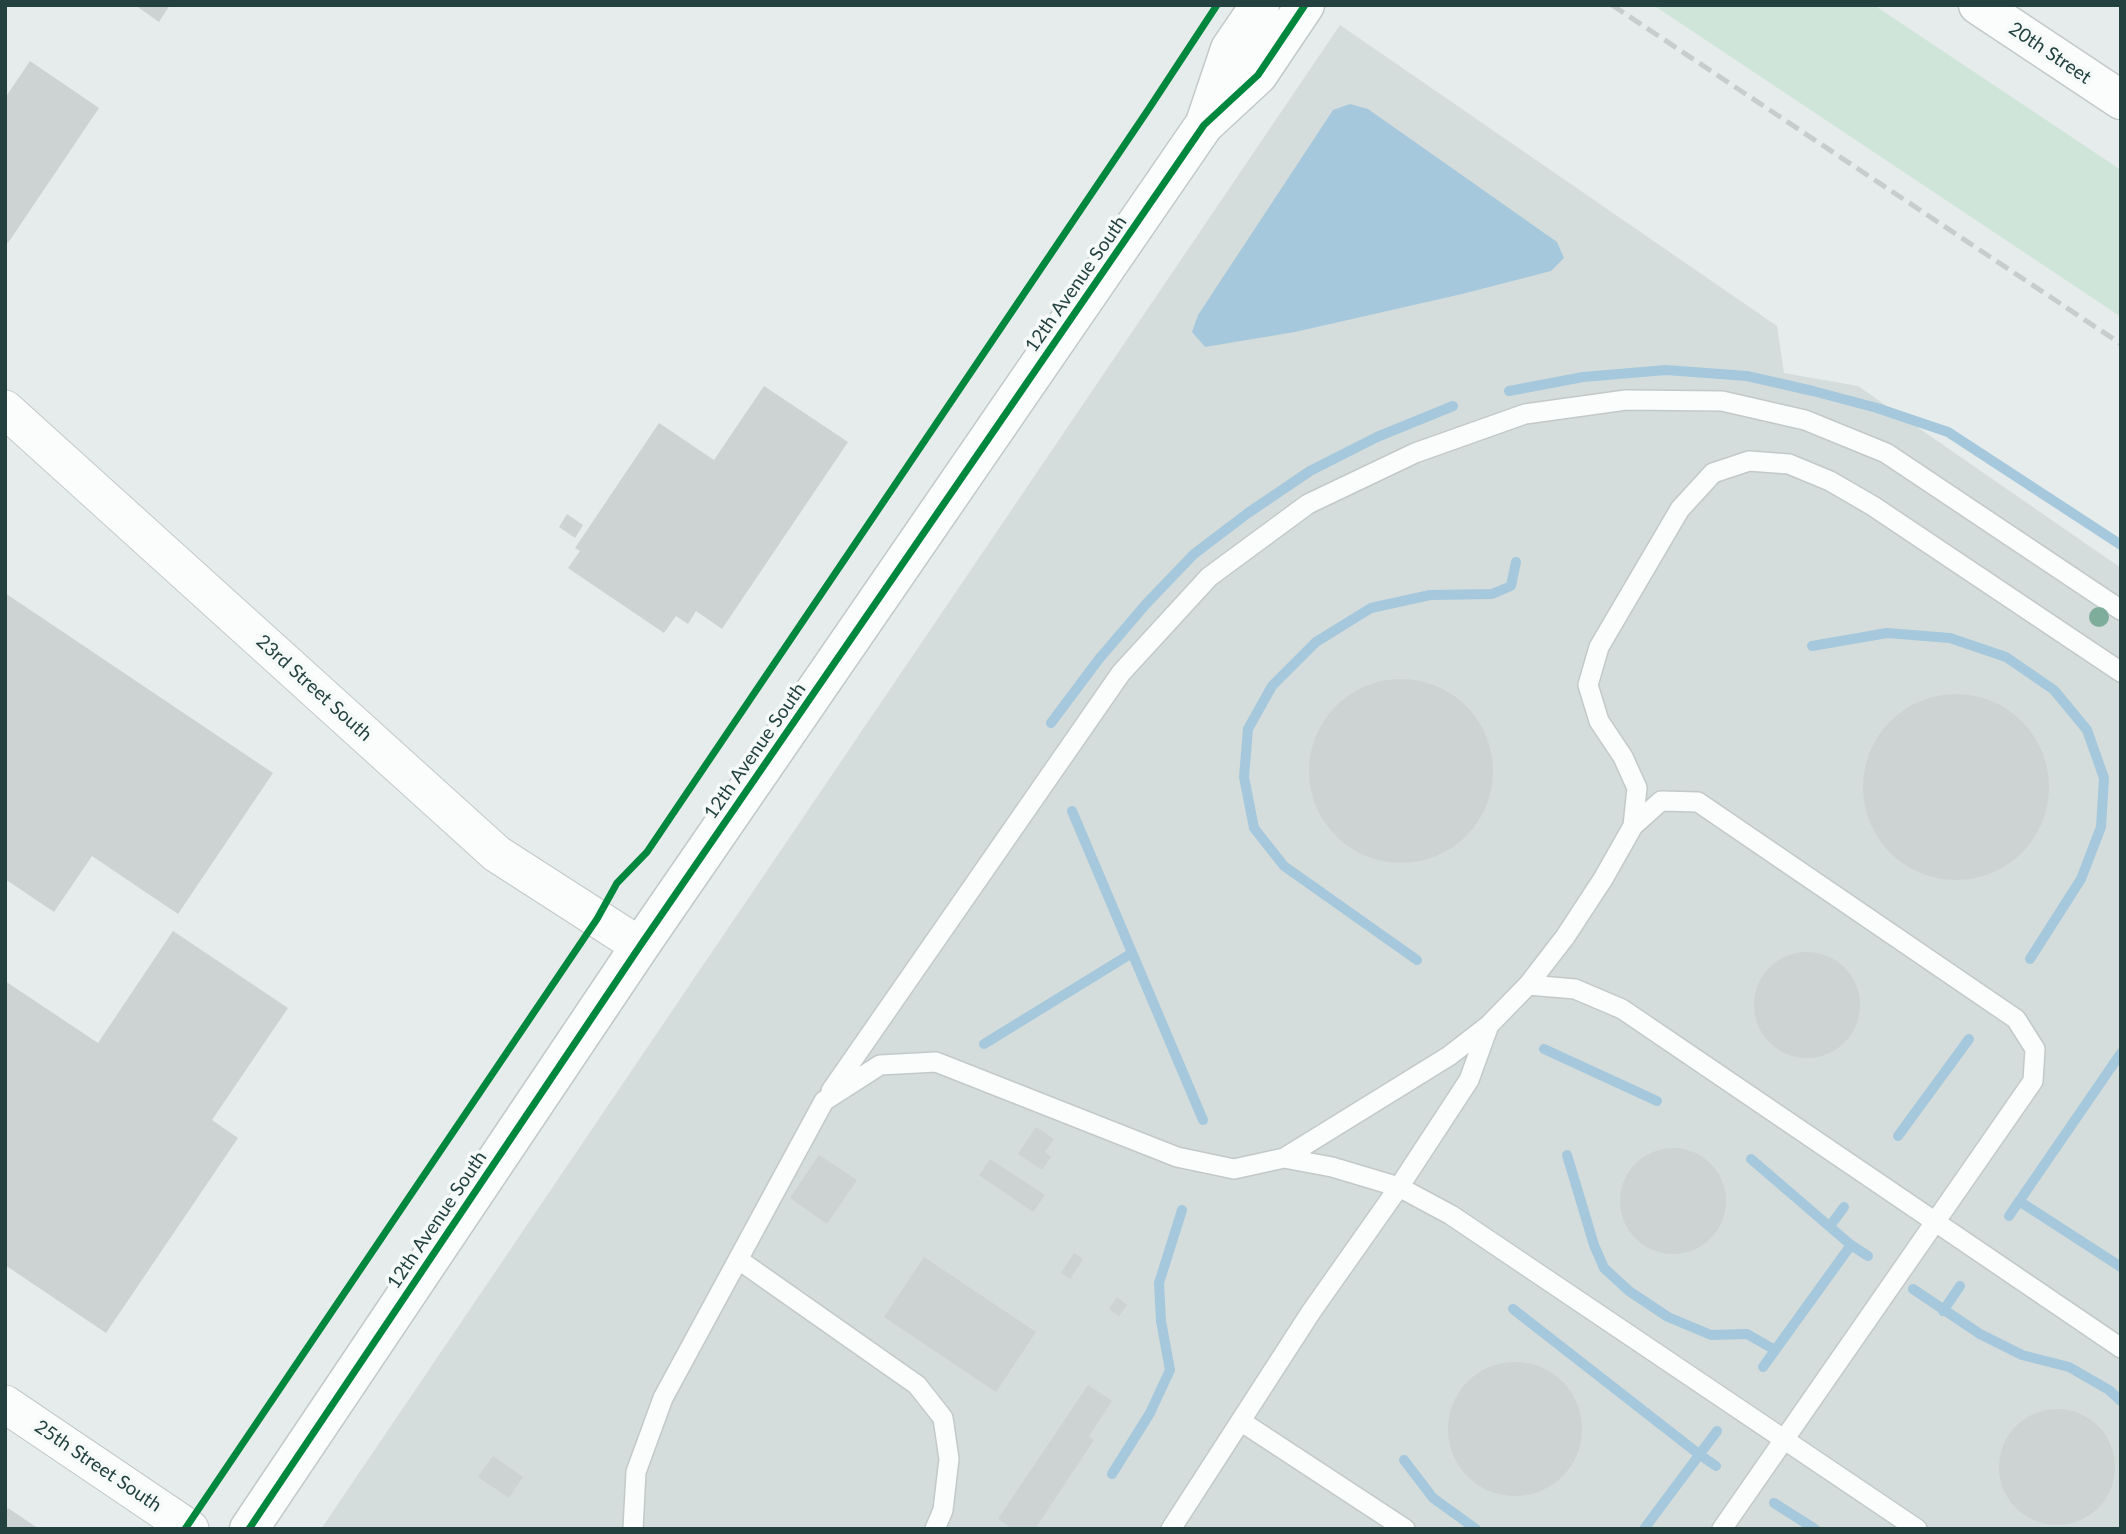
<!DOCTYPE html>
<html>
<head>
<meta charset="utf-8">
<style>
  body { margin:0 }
  #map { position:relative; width:2126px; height:1534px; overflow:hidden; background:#e6eceb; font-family:Lato,sans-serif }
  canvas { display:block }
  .frame { position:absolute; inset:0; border:7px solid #22413f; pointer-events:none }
</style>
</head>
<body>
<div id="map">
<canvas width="2126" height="1534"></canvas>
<div class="frame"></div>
</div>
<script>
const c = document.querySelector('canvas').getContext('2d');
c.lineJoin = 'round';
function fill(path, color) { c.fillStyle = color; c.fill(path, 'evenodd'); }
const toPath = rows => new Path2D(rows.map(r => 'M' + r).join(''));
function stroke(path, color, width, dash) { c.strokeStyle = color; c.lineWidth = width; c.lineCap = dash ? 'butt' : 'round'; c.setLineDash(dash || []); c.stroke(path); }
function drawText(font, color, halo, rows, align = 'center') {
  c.font = font + ' Lato,sans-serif'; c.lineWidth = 7; c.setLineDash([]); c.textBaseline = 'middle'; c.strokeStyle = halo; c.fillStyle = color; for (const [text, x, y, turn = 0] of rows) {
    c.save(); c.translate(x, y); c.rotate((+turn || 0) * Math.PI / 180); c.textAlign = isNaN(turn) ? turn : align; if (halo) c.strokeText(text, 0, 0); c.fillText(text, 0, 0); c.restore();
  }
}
const built = toPath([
  [1340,25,1777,326,1784,373,1858,386,2121,568,2121,1529,321,1529]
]);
const green = toPath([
  [1653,5,1874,5,2121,170,2121,317]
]);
const water = toPath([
  [1350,104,1368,109,1557,242,1564,258,1551,271,1462,294,1295,332,1205,347,1192,332,1198,315,1333,110]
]);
const stream = toPath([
  [1509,391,1583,377,1666,370,1747,376,1813,391,1877,408,1948,432,2121,545],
  [1812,646,1887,633,1950,638,2006,657,2054,690,2087,730,2104,778,2101,827,2081,879,2030,959],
  [1051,723,1099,659,1146,604,1194,554,1248,513,1310,471,1377,437,1453,406],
  [1072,811,1203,1120],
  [1417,960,1284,866,1254,828,1244,777,1248,729,1272,686,1316,642,1371,608,1430,595,1492,594,1511,586,1516,562],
  [984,1044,1132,953],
  [1544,1049,1657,1101],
  [1898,1136,1969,1039],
  [1567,1155,1594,1245,1604,1268,1629,1291,1668,1317,1711,1335,1747,1334,1775,1350],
  [1751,1159,1851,1245,1868,1256],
  [2019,1201,2121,1267],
  [2009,1216,2121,1053],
  [1830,1226,1844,1207],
  [1913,1289,1980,1334,2022,1355,2069,1367,2109,1390,2121,1401],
  [1513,1309,1700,1455,1716,1466],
  [1943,1311,1960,1286],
  [1763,1367,1851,1245],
  [1404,1460,1433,1498,1476,1529],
  [1112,1474,1150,1413,1170,1370,1161,1321,1159,1283,1182,1210],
  [1774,1503,1815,1529],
  [1644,1529,1717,1431]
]);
const building = toPath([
  [135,5,170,5,159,22],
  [30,61,99,108,8,243,5,241,5,98],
  [764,386,848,442,722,629,696,611,688,624,676,616,664,633,568,568,580,551,575,548,659,423,714,460],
  [567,514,583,525,575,538,559,527],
  [5,593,273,773,178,914,92,856,54,912,5,879],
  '1309 771a92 92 0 1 1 184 0a92 92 0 1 1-184 0Z',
  '1863 787a93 93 0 1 1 186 0a93 93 0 1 1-186 0Z',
  [173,931,288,1008,212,1120,238,1138,106,1333,5,1265,5,981,98,1043],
  '1754 1005a53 53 0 1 1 106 0a53 53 0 1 1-106 0Z',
  [1036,1127,1054,1139,1045,1152,1051,1157,1042,1170,1018,1154],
  '1620 1201a53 53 0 1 1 106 0a53 53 0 1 1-106 0Z',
  [819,1155,857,1180,827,1224,790,1198],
  [990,1159,1045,1195,1033,1212,979,1175],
  [1074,1253,1083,1259,1070,1279,1061,1273],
  [924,1257,1036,1332,996,1392,884,1317],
  [1117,1297,1127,1305,1119,1316,1109,1309],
  '1448 1429a67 67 0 1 1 134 0a67 67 0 1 1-134 0Z',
  [1088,1385,1112,1401,1089,1436,1094,1440,1035,1529,1013,1529,998,1519],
  '1999 1467a58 58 0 1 1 116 0a58 58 0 1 1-116 0Z',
  [493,1456,523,1477,509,1498,478,1477],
  [8,1508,39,1529,5,1529,5,1512]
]);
const lane = toPath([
  [1633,826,1661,801,1698,802,2016,1019,2035,1049,2033,1081,1722,1529],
  [1528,985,1575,989,1622,1009,2121,1348],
  [831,1091,1121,673,1209,577,1308,504,1415,453,1525,414,1626,400,1722,401,1805,420,1886,453,2121,610],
  [1284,1158,1332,1167,1399,1187,1451,1215,1917,1529],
  [739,1260,917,1385,943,1418,949,1459,943,1510,935,1529],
  [1242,1422,1405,1529],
  [633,1529,636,1472,663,1398,824,1101,880,1065,936,1062,1177,1157,1234,1169,1284,1158,1449,1056,1489,1025,1528,985,1565,937,1603,879,1633,826,1637,788,1623,757,1599,721,1588,685,1599,647,1680,509,1713,473,1749,461,1789,464,1830,481,1873,506,2121,672],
  [1171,1529,1311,1312,1399,1187,1469,1080,1489,1025]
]);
const street = toPath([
  [5,409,497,854,640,946],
  [5,1404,190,1529]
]);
const secondary = toPath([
  [1978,5,2121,100],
  [1206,120,1230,49,1260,5],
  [249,1529,640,946,1204,125,1258,75,1305,5]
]);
const rail = toPath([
  [1612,5,2121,344]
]);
const cycleway = toPath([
  [185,1529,597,919,617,883,647,852,1148,110,1217,5],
  [249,1529,640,946,1204,125,1258,75,1305,5]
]);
const trees = [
  [2099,617]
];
const streetNames = [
  ["20th Street",2050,53,34],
  ["12th Avenue South",1076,284,-55],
  ["23rd Street South",314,688,42],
  ["12th Avenue South",755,751,-55],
  ["12th Avenue South",437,1220,-56],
  ["25th Street South",98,1466,34]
];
fill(built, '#d4dddb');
fill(green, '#cfe5da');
fill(water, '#a6c8dc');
stroke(stream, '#a6c8dc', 10);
fill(building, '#cdd3d2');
stroke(lane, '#c3c9c8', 22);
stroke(street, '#c3c9c8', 39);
stroke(secondary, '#c2c9c8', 41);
stroke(lane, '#fbfcfc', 19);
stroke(street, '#fbfcfc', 37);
stroke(secondary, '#fbfcfc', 38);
stroke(rail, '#c7cdcc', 5, [14, 7]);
stroke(cycleway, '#00873e', 7);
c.fillStyle = '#7fad9b';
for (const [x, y] of trees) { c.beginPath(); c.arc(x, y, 10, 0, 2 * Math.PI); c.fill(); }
drawText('19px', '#22413f', '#f5faf9', streetNames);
</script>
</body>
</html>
